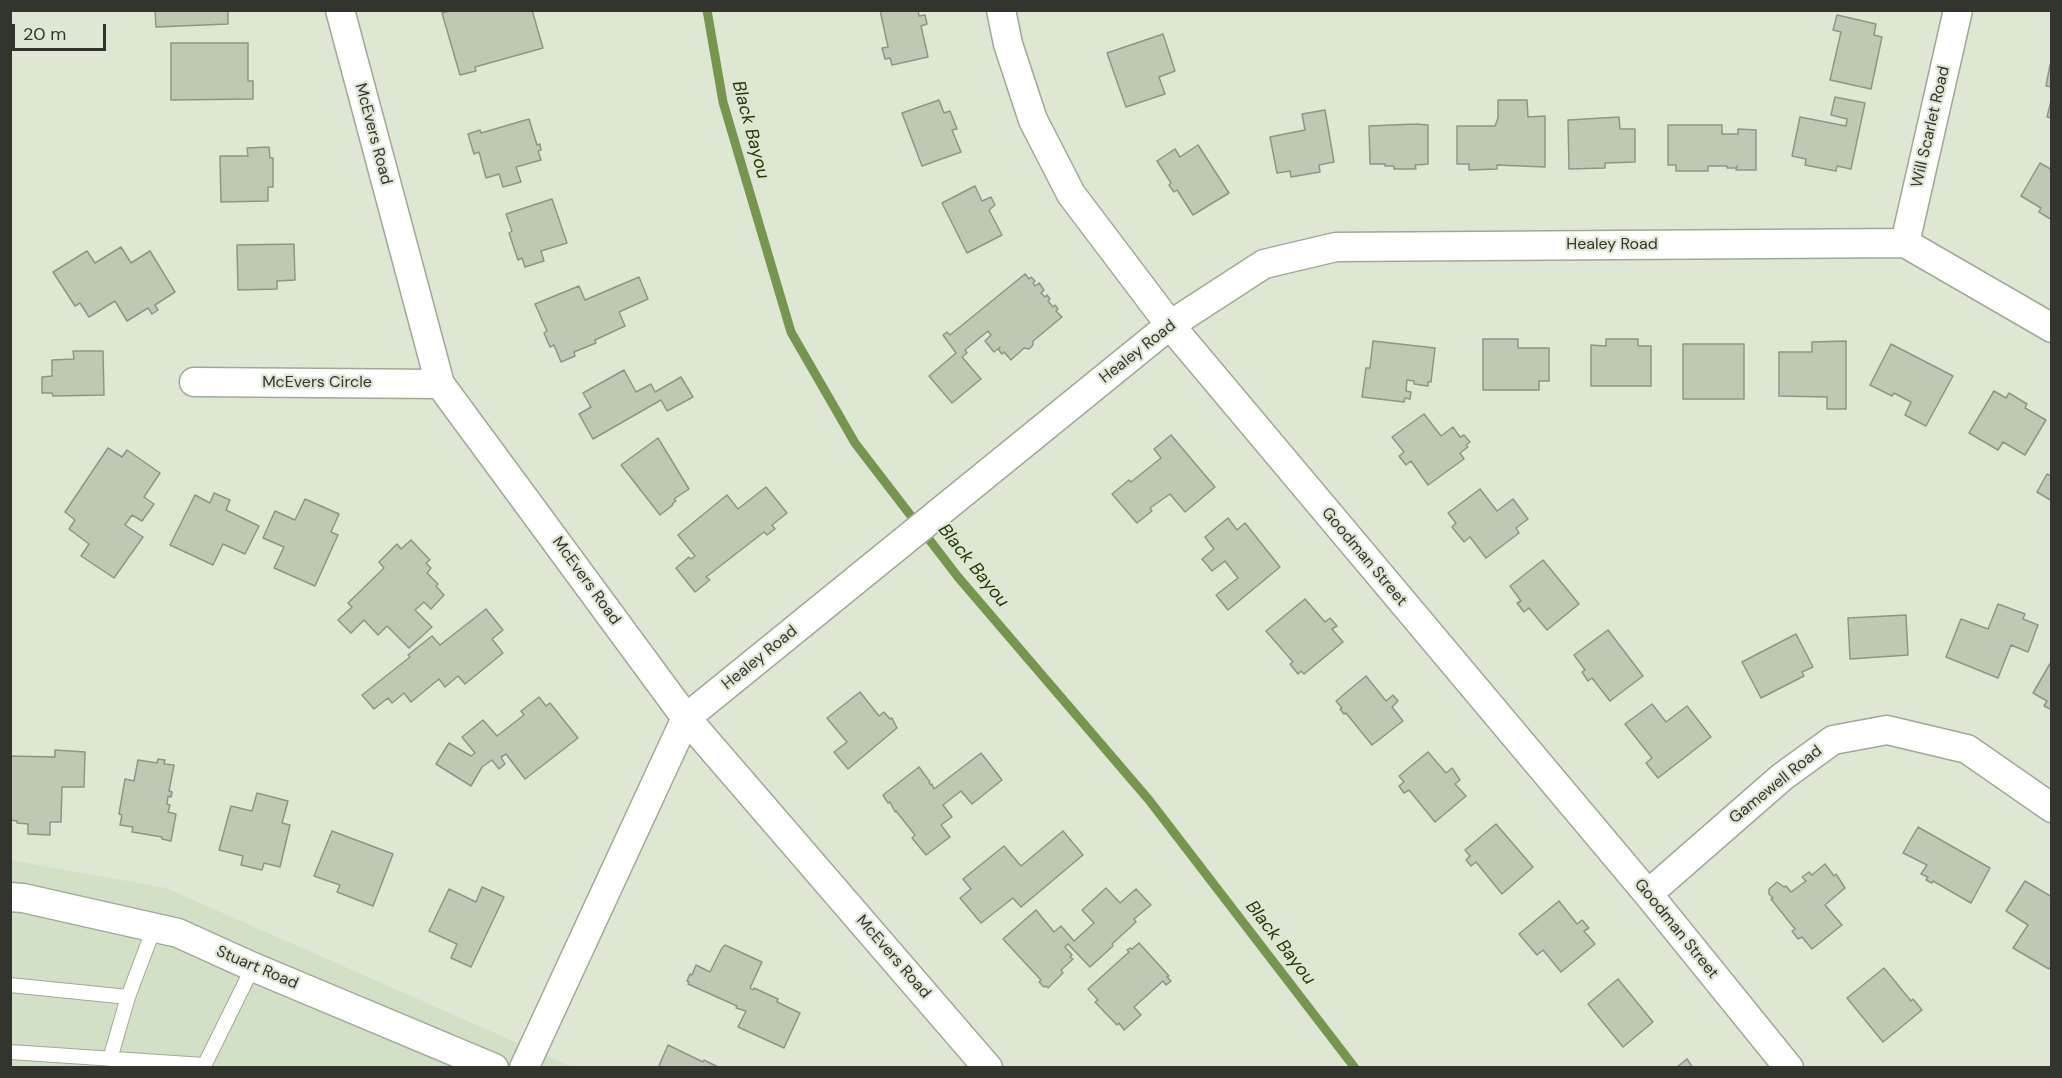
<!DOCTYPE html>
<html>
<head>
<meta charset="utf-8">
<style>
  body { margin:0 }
  #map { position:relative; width:2062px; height:1078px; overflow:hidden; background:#dee7d4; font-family:"DM Sans",sans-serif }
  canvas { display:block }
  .frame { position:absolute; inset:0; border:12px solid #32352e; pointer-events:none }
  .scale { position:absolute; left:12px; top:24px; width:94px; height:27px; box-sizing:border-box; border:3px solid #32352e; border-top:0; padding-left:8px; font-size:18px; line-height:21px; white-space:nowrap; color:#32352e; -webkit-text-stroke:4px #dee7d4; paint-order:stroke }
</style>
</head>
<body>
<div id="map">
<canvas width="2062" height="1078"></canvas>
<div class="frame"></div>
<div class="scale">20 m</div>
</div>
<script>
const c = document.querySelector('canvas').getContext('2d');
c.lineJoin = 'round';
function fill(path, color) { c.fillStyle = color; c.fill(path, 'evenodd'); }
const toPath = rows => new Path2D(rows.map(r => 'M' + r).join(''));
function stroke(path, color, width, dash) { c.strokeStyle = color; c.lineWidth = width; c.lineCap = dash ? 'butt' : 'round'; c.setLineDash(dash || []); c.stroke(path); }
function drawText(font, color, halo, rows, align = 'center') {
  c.font = font + ' "DM Sans",sans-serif'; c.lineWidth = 4.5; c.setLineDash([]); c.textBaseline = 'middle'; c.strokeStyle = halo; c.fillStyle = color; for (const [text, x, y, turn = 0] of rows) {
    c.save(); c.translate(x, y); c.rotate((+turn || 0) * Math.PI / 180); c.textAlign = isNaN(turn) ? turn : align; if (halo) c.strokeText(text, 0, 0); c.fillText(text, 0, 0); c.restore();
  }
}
const built = toPath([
  [10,860,166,888,572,1067,11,1067]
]);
const stream = toPath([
  [707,10,723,102,791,332,855,443,958,577,1149,800,1355,1068]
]);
const building = toPath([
  [155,10,228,10,228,24,156,27,155,10],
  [453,10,532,10,543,48,475,67,476,71,460,75,442,13,453,10],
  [880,10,918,10,919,16,925,15,927,24,921,26,928,57,892,65,890,58,885,59,882,48,888,47,880,10],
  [1837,15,1876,24,1874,35,1882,37,1871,89,1830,80,1841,32,1833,30,1837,15],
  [1163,34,1175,71,1159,77,1165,94,1126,107,1107,53,1163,34],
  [171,43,248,43,248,81,253,81,253,99,171,100,171,43],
  [2050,65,2052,65,2052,87,2046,86,2050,65],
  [1835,97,1865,103,1851,169,1837,166,1836,171,1805,165,1806,159,1792,156,1800,117,1846,126,1847,119,1831,115,1835,97],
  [2052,97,2052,118,2047,117,2052,97],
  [939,100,944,113,950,111,957,129,952,130,961,152,922,166,902,113,939,100],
  [1498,100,1527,100,1528,117,1545,116,1545,167,1497,165,1497,169,1469,170,1469,164,1457,164,1457,126,1495,126,1498,118,1498,100],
  [1325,110,1334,162,1319,165,1320,172,1291,177,1290,171,1277,173,1270,137,1305,130,1302,114,1325,110],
  [1619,117,1620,129,1635,129,1635,162,1605,163,1605,168,1569,169,1568,120,1619,117],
  [529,119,537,145,540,144,541,150,538,151,541,160,516,167,521,182,503,187,499,174,486,178,479,152,474,154,468,134,480,130,481,133,529,119],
  [1416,124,1428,125,1428,164,1415,165,1416,169,1394,169,1394,166,1385,166,1385,164,1370,164,1369,126,1416,124],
  [1668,125,1722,125,1722,134,1738,134,1738,129,1756,130,1756,170,1736,170,1737,166,1736,168,1727,168,1727,166,1708,166,1708,171,1676,171,1676,165,1668,165,1668,125],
  [1198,145,1229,193,1193,215,1177,190,1174,192,1169,185,1171,183,1157,161,1175,149,1180,157,1198,145],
  [269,147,270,158,273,158,273,187,268,187,268,201,221,202,220,156,248,156,247,148,269,147],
  [2040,163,2052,170,2052,220,2039,212,2041,208,2021,196,2040,163],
  [975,186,982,201,991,197,995,205,989,210,1002,235,967,253,942,203,975,186],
  [552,199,567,243,541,251,544,261,525,267,522,258,518,260,509,233,512,231,506,214,552,199],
  [294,244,295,280,277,281,277,289,238,290,237,245,294,244],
  [121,247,131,263,150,251,175,292,155,305,158,310,152,314,148,308,127,321,115,301,89,317,80,303,75,306,53,272,87,251,95,263,121,247],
  [1025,274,1029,279,1031,277,1035,281,1033,283,1035,286,1039,283,1044,290,1041,293,1045,297,1047,295,1050,299,1048,301,1053,307,1055,305,1058,309,1056,311,1062,317,1033,341,1033,345,1029,349,1024,348,1011,360,1004,352,1002,354,998,349,1000,347,994,352,985,341,991,335,988,331,965,350,967,353,962,357,981,379,952,403,929,376,956,353,943,335,947,332,950,335,1025,274],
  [639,277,648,299,619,312,625,326,595,340,596,343,574,352,575,356,561,362,554,345,550,347,544,333,547,331,535,304,579,286,585,300,639,277],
  [1483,339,1518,339,1518,348,1549,348,1549,381,1539,381,1539,390,1483,390,1483,339],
  [1606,339,1638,339,1638,346,1651,346,1651,386,1591,386,1591,345,1606,346,1606,339],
  [1373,341,1435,348,1431,382,1428,382,1428,386,1414,384,1414,381,1407,380,1406,391,1411,392,1410,399,1405,398,1404,402,1362,397,1366,368,1370,368,1373,341],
  [1846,341,1846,409,1827,409,1827,397,1779,396,1779,352,1812,352,1812,342,1846,341],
  [1683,344,1744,344,1744,399,1683,399,1683,344],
  [1891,344,1953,376,1926,426,1905,415,1911,402,1894,393,1892,396,1870,385,1891,344],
  [73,351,103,351,104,395,53,396,52,393,42,393,42,377,52,376,52,360,74,359,73,351],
  [624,370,636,392,651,384,655,392,681,377,693,397,667,411,661,400,593,439,579,414,591,407,583,393,624,370],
  [1994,391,2006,398,2009,393,2027,404,2025,408,2046,420,2025,455,2003,442,1998,450,1969,433,1994,391],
  [1424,414,1441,436,1453,427,1460,437,1464,435,1470,442,1466,445,1468,447,1460,453,1464,459,1428,485,1411,461,1406,465,1399,456,1404,452,1392,437,1424,414],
  [1171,435,1215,487,1185,512,1170,494,1150,508,1152,511,1137,523,1112,494,1129,480,1131,482,1161,458,1154,449,1171,435],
  [658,438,689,489,674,499,676,501,672,504,673,505,660,515,621,465,658,438],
  [108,448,122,457,127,450,160,473,144,497,154,504,142,521,132,515,125,525,143,537,114,578,81,556,89,544,69,529,75,520,65,512,108,448],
  [2047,474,2052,476,2052,501,2037,492,2047,474],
  [766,487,787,513,772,525,775,529,767,535,764,532,706,577,710,580,695,592,676,568,689,557,691,559,695,556,678,535,727,495,738,509,766,487],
  [1480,489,1497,511,1513,499,1528,519,1516,528,1519,533,1486,558,1470,537,1464,542,1452,527,1456,523,1448,513,1480,489],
  [214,493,230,500,226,510,259,526,245,554,223,544,213,565,170,545,195,495,210,503,214,493],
  [305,499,339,514,331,532,338,535,315,586,274,568,284,547,263,538,275,511,295,520,305,499],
  [1228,518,1237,530,1245,523,1280,567,1228,610,1216,595,1238,578,1225,561,1212,571,1202,559,1214,549,1205,537,1228,518],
  [411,540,430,560,426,563,431,568,427,573,438,584,436,586,444,595,431,609,424,602,415,610,432,627,409,648,387,626,378,635,364,620,351,633,338,620,352,607,348,603,384,568,379,562,397,544,401,549,411,540],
  [1543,560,1579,604,1547,630,1529,608,1524,612,1517,603,1521,601,1510,586,1543,560],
  [1305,599,1325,622,1330,618,1337,626,1332,629,1343,642,1304,674,1301,671,1298,674,1290,664,1293,662,1266,631,1305,599],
  [1998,604,2025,614,2023,619,2038,625,2028,652,2011,645,1998,678,1946,657,1961,619,1988,629,1998,604],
  [486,609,503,630,492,639,503,653,465,684,458,676,445,687,439,679,411,702,404,693,392,703,388,698,374,709,362,695,410,657,408,655,432,636,440,645,486,609],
  [1906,615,1908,655,1850,659,1848,618,1906,615],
  [1608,630,1643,676,1610,701,1592,678,1588,681,1582,672,1585,670,1574,655,1608,630],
  [1796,634,1813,667,1802,672,1804,676,1761,698,1742,662,1796,634],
  [2051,662,2052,662,2052,710,2044,706,2047,701,2033,693,2051,662],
  [1366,676,1386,701,1393,695,1398,701,1392,707,1403,721,1372,745,1346,713,1344,714,1340,709,1342,708,1336,701,1366,676],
  [860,692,879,716,884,712,890,719,892,718,897,728,848,769,834,752,847,742,827,718,860,692],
  [539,697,546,706,550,703,578,738,525,779,506,754,501,757,505,764,499,769,492,760,482,767,471,786,436,764,449,743,471,756,475,753,462,737,483,720,497,736,524,715,521,711,539,697],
  [1652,704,1666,722,1687,706,1711,737,1658,778,1646,763,1652,758,1625,724,1652,704],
  [55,750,85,752,84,787,62,787,61,822,50,822,50,835,28,834,28,824,17,823,17,821,10,820,10,756,55,757,55,750],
  [1428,752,1446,773,1452,768,1460,780,1455,784,1466,796,1435,822,1409,790,1404,793,1399,786,1404,782,1399,776,1428,752],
  [981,753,1002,780,972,804,961,791,943,805,952,817,941,825,950,837,926,855,912,838,915,835,896,811,895,812,890,802,888,803,883,795,919,767,930,782,929,783,931,785,932,784,934,789,981,753],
  [158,759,165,760,164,764,174,765,169,791,172,792,171,797,168,796,167,804,170,805,168,812,176,814,171,841,162,839,162,837,132,832,133,827,120,825,122,815,119,814,125,779,134,781,138,760,157,763,158,759],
  [257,793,288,801,282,823,290,825,280,867,264,863,262,870,241,865,243,856,219,850,231,806,252,811,257,793],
  [1496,824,1533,867,1502,894,1476,862,1471,866,1466,860,1470,856,1465,850,1496,824],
  [1918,827,1990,868,1971,903,1933,881,1932,883,1926,880,1928,877,1921,874,1927,865,1903,853,1918,827],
  [332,831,393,854,373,906,337,892,340,885,314,876,332,831],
  [1063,831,1083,855,1021,907,1013,898,981,923,960,898,971,889,963,879,1004,846,1021,866,1063,831],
  [1825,864,1834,876,1836,874,1845,888,1825,905,1842,925,1812,949,1802,937,1798,939,1792,931,1795,929,1771,899,1773,898,1769,894,1769,889,1777,882,1784,887,1786,886,1791,892,1806,881,1802,877,1809,872,1812,875,1825,864],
  [2025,881,2052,897,2052,965,2049,969,2013,948,2028,925,2006,911,2025,881],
  [482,887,504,897,471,967,451,958,457,944,429,931,449,889,476,902,482,887],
  [1106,888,1120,903,1136,889,1151,905,1134,919,1136,922,1112,944,1113,946,1090,967,1068,944,1065,947,1072,955,1070,957,1073,959,1061,970,1063,973,1048,988,1046,986,1044,987,1039,982,1041,980,1003,939,1036,910,1054,932,1061,926,1074,941,1094,923,1082,910,1106,888],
  [1559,901,1577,924,1582,920,1589,928,1584,931,1595,944,1561,972,1543,950,1537,955,1519,934,1559,901],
  [1139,943,1169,976,1167,977,1171,981,1166,985,1163,981,1134,1007,1141,1015,1124,1030,1119,1023,1117,1025,1095,1002,1098,1000,1088,989,1129,952,1127,950,1130,948,1132,949,1139,943],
  [725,945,762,962,750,988,753,990,754,988,778,999,777,1002,800,1013,784,1048,738,1027,746,1011,736,1008,737,1006,688,984,689,982,687,981,690,974,692,975,696,965,710,972,722,948,725,945],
  [1884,968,1911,1001,1913,999,1922,1010,1883,1042,1847,998,1884,968],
  [1618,979,1653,1022,1623,1047,1588,1004,1618,979],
  [668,1045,703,1062,704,1060,720,1068,658,1068,668,1045],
  [1687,1059,1693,1068,1676,1068,1687,1059]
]);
const service = toPath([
  [10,985,128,997,154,928],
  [10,1052,204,1065],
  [110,1059,128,997],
  [203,1068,253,967]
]);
const minor = toPath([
  [340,10,440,384,686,718,988,1068],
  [1001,10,1008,44,1033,120,1071,194,1170,325,1648,894,1789,1068],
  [1905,243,1958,10],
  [194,382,440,384],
  [1648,894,1782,777,1833,740,1887,730,1967,749,2052,808],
  [10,897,23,898,178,933,253,967,494,1068],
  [524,1068,686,718,1170,325,1264,264,1336,247,1905,243,2052,328]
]);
const streetNames = [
  ["Will Scarlet Road",1931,127,-77],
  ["McEvers Road",373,134,75],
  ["Healey Road",1612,245],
  ["Healey Road",1138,352,-38],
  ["McEvers Circle",317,383],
  ["Goodman Street",1364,557,50],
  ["McEvers Road",586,581,54],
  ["Healey Road",760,658,-39],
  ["Gamewell Road",1776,785,-39],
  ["Goodman Street",1676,929,51],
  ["McEvers Road",893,957,49],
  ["Stuart Road",257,968,23]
];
const waterNames = [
  ["Black Bayou",750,130,75],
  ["Black Bayou",973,566,51],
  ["Black Bayou",1280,943,52]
];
fill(built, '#d2e0c5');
stroke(stream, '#769650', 9);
fill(building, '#bec8b5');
stroke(building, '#8d9684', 1.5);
stroke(service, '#9fa996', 16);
stroke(minor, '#9fa996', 31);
stroke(service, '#fff', 14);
stroke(minor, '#fff', 28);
drawText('16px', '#32352e', '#dee7d4', streetNames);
drawText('italic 18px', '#243803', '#dee7d4', waterNames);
</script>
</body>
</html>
